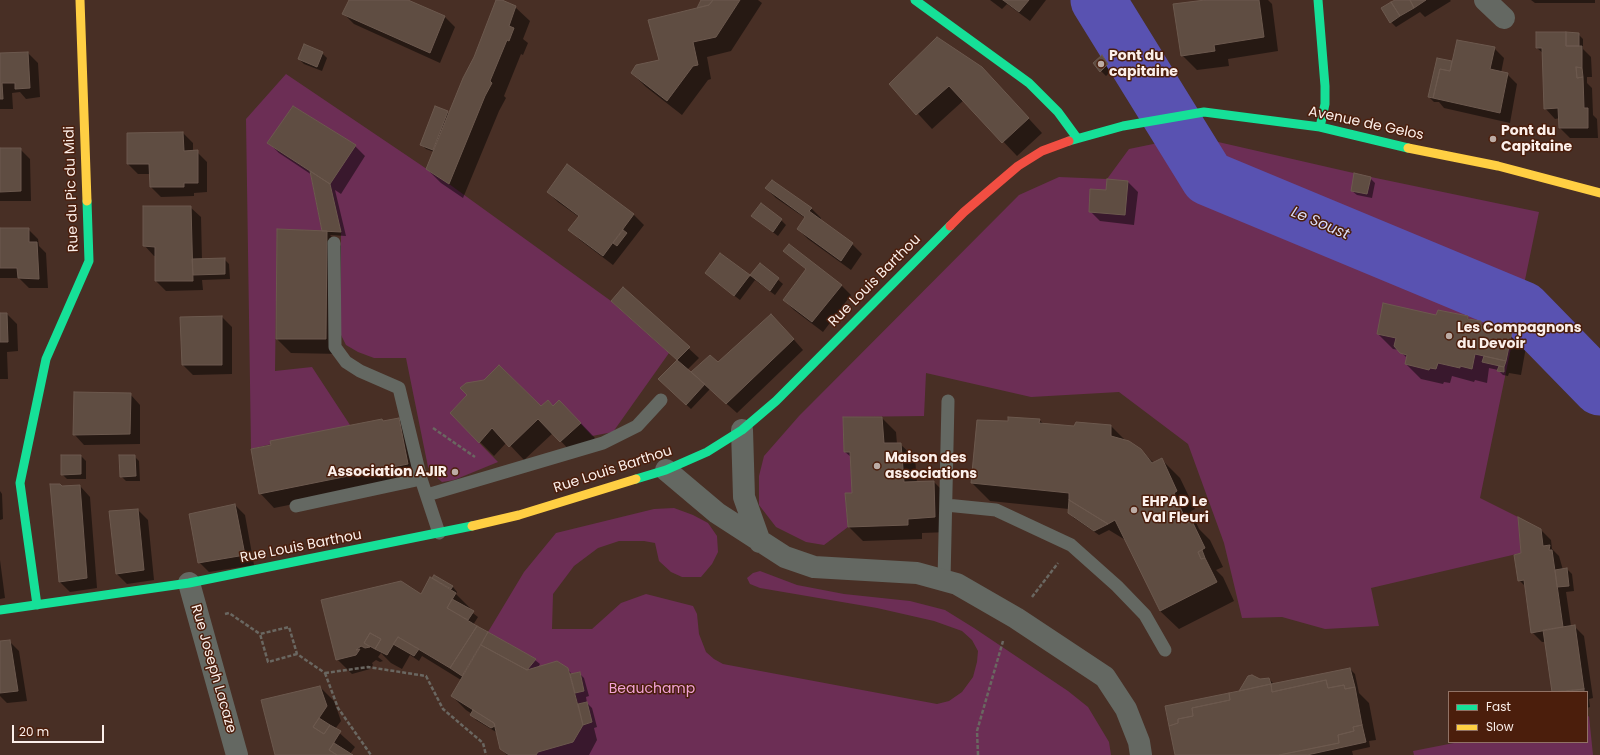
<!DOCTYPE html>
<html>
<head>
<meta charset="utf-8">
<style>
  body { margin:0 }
  #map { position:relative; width:1600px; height:755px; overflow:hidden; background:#482f25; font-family:Poppins,sans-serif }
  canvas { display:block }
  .legend { position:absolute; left:1448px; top:691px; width:140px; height:52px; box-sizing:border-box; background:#4b1e0c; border:1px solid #917265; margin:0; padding:5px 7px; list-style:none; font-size:12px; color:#fbefea }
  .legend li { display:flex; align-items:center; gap:8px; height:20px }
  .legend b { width:20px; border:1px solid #917265 }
  .scale { position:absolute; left:12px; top:725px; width:92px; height:18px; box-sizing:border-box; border:2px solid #fbefea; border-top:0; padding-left:5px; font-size:12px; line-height:14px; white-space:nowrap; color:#fbefea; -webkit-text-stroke:3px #4b1e0c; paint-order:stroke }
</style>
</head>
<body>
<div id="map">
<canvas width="1600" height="755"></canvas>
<ul class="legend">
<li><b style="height:5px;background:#16e098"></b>Fast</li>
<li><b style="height:5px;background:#ffcf43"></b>Slow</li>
</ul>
<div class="scale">20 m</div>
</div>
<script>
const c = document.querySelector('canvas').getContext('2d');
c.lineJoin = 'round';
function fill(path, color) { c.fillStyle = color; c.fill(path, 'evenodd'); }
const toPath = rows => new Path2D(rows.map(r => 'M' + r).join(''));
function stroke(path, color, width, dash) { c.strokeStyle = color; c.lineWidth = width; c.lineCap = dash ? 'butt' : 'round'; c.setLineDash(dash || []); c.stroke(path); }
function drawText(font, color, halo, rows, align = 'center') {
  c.font = font + ' Poppins,sans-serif'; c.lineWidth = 3; c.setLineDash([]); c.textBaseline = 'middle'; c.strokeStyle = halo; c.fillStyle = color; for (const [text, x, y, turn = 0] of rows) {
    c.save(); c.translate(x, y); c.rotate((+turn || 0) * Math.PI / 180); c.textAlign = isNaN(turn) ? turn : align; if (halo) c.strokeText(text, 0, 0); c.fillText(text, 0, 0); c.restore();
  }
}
const green = toPath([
  [286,74,449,184,611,301,669,353,613,432,592,436,559,401,553,406,548,400,541,406,499,365,484,380,460,388,467,395,450,413,498,462,454,480,442,482,435,476,428,467,406,358,374,358,358,352,346,345,341,335,341,232,330,184,355,145,293,106,268,143,310,171,322,231,277,229,275,371,312,367,350,425,251,449,246,119],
  [1192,136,1371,177,1539,212,1480,498,1518,517,1521,553,1371,588,1379,626,1325,629,1282,617,1242,618,1224,543,1188,444,1119,392,1031,397,926,373,924,416,843,417,844,452,850,452,852,493,845,494,848,527,824,545,806,542,776,527,759,505,759,476,764,456,799,416,1019,195,1059,177,1107,179,1129,149],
  [674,508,693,515,708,523,717,536,718,552,712,564,701,577,682,577,671,572,659,561,655,543,644,541,619,541,598,548,574,566,553,594,552,629,592,629,621,603,646,594,693,606,697,614,699,634,706,652,714,659,723,664,937,704,949,701,962,692,973,677,977,662,978,651,972,640,962,631,934,621,877,608,760,588,750,584,747,578,753,573,760,571,797,585,844,594,910,601,945,610,974,628,1068,691,1088,707,1109,742,1111,755,536,755,538,752,573,742,583,725,592,722,587,702,578,704,575,693,584,691,580,672,570,674,568,668,527,670,535,659,488,632,524,572,556,533,654,509],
  [1589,716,1593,755,1414,755,1413,751,1459,742,1587,742,1587,717]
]);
const shadow = toPath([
  [350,0,406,0,445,17,455,27,440,63,354,24,344,14],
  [497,0,515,7,530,21,523,39,528,43,523,55,521,54,504,96,506,98,499,111,463,198,441,183,427,169,434,152,426,149,421,144,436,107,449,113,475,58],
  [702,0,758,0,762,3,731,51,707,57,711,79,708,80,682,115,646,87,632,73,660,60],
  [990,0,1046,0,1030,21,1007,4,1002,9],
  [1208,0,1268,0,1272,4,1278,51,1228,59,1229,66,1197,70,1182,55],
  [1397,0,1450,0,1451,1,1425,17,1420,12,1396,27,1391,22],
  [1531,0,1595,0,1595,3,1535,3],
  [1578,34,1583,39,1583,49,1591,57,1592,77,1587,77,1587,83,1592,88,1593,115,1597,119,1598,138,1570,138,1560,128,1560,118,1555,119,1545,108,1544,54,1537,48],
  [1494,48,1504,58,1501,73,1507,74,1517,84,1510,123,1444,108,1439,102,1434,102,1429,97,1451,62,1453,64],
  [28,53,38,63,40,97,26,99,20,92,12,93,13,109,0,109,0,54],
  [322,53,327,58,322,71,304,64,299,59],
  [1106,62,1112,70,1106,76,1101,71],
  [996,83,1042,133,1017,156,964,100,932,129,891,84],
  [183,133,193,143,193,152,197,152,207,162,207,192,194,193,194,196,161,197,151,187,151,174,138,174,128,164],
  [269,143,355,146,365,156,341,194,335,190,346,236,330,235,341,246,340,354,291,353,277,339,325,232,312,175,279,153],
  [0,149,20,149,30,159,31,201,0,201],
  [568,166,634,215,644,225,613,265,580,240,570,230,579,217,558,202,548,192],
  [1370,178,1375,183,1372,198,1357,195,1352,191],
  [1128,182,1138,192,1134,225,1100,221,1090,211,1107,191],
  [766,188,811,208,821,218,820,220,852,244,862,254,851,270,808,239,798,229,805,218,776,198],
  [190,207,201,217,202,260,224,259,229,264,230,279,202,280,203,290,166,291,156,281,156,256,154,256,144,245],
  [781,220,786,225,778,236,758,221],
  [0,229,28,229,38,239,39,246,46,253,48,288,29,288,19,278,0,278],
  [785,251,841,285,851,295,823,332,794,310,784,300,807,270],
  [720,254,750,277,760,264,783,284,775,295,755,280,740,300,711,278],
  [623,288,699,358,687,370,694,377,781,325,803,350,737,413,710,389,691,409,664,384,678,361,612,301],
  [0,314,7,314,17,324,18,351,7,352,8,379,0,379],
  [1437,316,1468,317,1471,321,1480,322,1485,327,1512,333,1526,347,1521,375,1509,373,1508,376,1503,375,1498,370,1489,368,1487,383,1475,380,1474,382,1452,376,1450,383,1444,382,1443,384,1421,379,1406,364,1407,358,1399,350,1393,349,1378,334],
  [222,317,232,327,232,374,193,375,183,365],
  [485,381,541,407,553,407,574,416,595,438,575,456,553,433,524,460,507,442,494,456,451,413],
  [130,394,140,405,140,444,84,445,74,434],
  [882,418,896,432,897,444,900,444,915,458,917,483,934,482,948,496,949,532,922,533,922,539,863,541,849,527,853,494,851,457,845,452],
  [399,419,413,434,422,478,274,508,260,493,383,422],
  [1039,420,1044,424,1075,427,1111,426,1126,441,1140,450,1154,463,1162,460,1180,478,1195,509,1191,511,1199,529,1210,540,1223,567,1216,570,1223,577,1234,601,1179,629,1160,611,1127,541,1109,530,1099,535,1074,518,1069,513,1069,509,990,501,972,483,1009,422],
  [81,456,86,461,86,479,67,479,62,474],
  [134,456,139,461,140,481,126,481,121,476],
  [80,486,90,497,97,588,70,592,60,582,62,487],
  [0,491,2,494,3,519,0,520],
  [235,505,245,515,254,565,209,572,199,562],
  [138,510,148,520,154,580,127,584,117,574],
  [1541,530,1551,540,1552,549,1559,556,1563,570,1567,569,1572,574,1574,591,1566,592,1571,626,1574,626,1584,636,1593,698,1589,699,1590,707,1587,708,1587,692,1553,692,1546,642,1542,642,1532,632,1526,587,1519,580,1522,554],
  [0,560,5,598,0,599],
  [434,576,453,587,457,592,456,594,470,608,469,610,478,617,473,625,535,660,540,664,537,669,567,669,573,675,579,673,584,678,589,696,586,697,587,703,592,708,597,727,594,728,597,740,589,755,507,755,501,749,496,732,476,720,472,714,466,710,452,696,461,680,422,656,419,661,410,655,402,669,391,663,381,653,378,657,383,661,380,662,376,660,372,663,373,665,370,669,352,674,337,659,422,595],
  [9,641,19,651,27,701,7,703,0,696,0,642],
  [1350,669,1355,674,1359,693,1369,703,1376,740,1369,741,1370,747,1352,751,1353,755,1176,755,1241,691,1260,680,1269,679,1274,684],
  [320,687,334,701,341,721,335,729,355,747,350,754,351,755,276,755]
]);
const river = toPath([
  [1098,0,1208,178,1523,309,1600,388]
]);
const building = toPath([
  [349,0,408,0,445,16,430,53,342,14,349,0],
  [496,0,502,0,516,6,509,26,514,28,509,41,507,40,490,81,492,83,485,96,449,184,426,169,463,78,474,57,496,0],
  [701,0,713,0,709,5,697,8,701,0],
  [713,0,740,0,716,37,693,42,698,65,693,66,667,101,631,73,636,65,659,60,648,20,709,5,713,0],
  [1003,0,1029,0,1019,12,1003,0],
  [1205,0,1259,0,1264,37,1214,45,1215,51,1181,56,1173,4,1205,0],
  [1395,0,1410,0,1414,8,1400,16,1391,2,1395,0],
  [1410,0,1426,0,1414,8,1410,0],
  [1391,2,1400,16,1390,23,1381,8,1391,2],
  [1536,32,1566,32,1566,46,1582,46,1582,68,1576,67,1577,78,1583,77,1584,108,1588,108,1588,128,1559,128,1558,108,1544,109,1542,48,1536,48,1536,32],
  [1566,32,1579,33,1579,46,1566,46,1566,32],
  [937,37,982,67,1029,118,1002,143,949,86,916,115,889,84,937,37],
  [1457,40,1495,47,1490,69,1508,73,1500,113,1433,98,1440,69,1450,71,1457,40],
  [304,44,323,52,317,67,298,59,304,44],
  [28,52,30,88,15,89,15,83,2,83,3,99,0,99,0,53,28,52],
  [1102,55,1108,64,1100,72,1093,63,1102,55],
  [1437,58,1452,61,1450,71,1440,69,1433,98,1428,97,1437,58],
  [1576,67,1582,68,1583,77,1577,78,1576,67],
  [293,106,356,145,330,184,267,143,293,106],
  [435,106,448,111,433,150,420,145,435,106],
  [183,132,184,151,198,150,198,183,184,183,184,187,150,187,149,164,127,164,127,133,183,132],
  [0,148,21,148,21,191,0,192,0,148],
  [567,164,634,214,603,256,568,230,579,216,547,192,567,164],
  [310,171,330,184,341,232,322,231,310,171],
  [1354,173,1371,177,1367,194,1351,191,1354,173],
  [1107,179,1128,181,1125,215,1089,212,1090,189,1106,190,1107,179],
  [772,180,812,208,809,211,853,243,841,261,797,229,805,217,765,188,772,180],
  [761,203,782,219,773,232,751,216,761,203],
  [143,206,191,206,193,281,155,281,155,247,143,246,143,206],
  [0,228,29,228,29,242,37,242,39,279,18,278,17,268,0,268,0,228],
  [277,229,327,231,326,339,276,339,277,229],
  [623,230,627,233,617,246,613,243,623,230],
  [789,244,842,285,812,322,783,300,806,269,783,251,789,244],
  [720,253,750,275,734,296,705,273,720,253],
  [225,258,225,274,193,275,192,259,225,258],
  [760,263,779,278,770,291,750,275,760,263],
  [623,287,690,347,677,360,611,301,623,287],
  [1383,303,1436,315,1438,310,1468,316,1468,319,1481,321,1481,325,1512,332,1506,361,1475,354,1472,369,1460,366,1460,368,1438,363,1436,369,1430,368,1429,370,1405,364,1407,355,1400,353,1394,346,1396,338,1377,334,1383,303],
  [0,313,7,313,8,342,0,342,0,313],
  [771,314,794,339,726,404,691,372,710,355,718,362,771,314],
  [222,316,222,365,182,365,180,317,222,316],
  [1484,356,1506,361,1504,367,1482,362,1484,356],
  [677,360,705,384,686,405,658,379,677,360],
  [499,365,541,406,548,400,553,406,559,400,581,423,560,442,538,419,509,447,492,428,479,443,450,413,467,395,460,388,466,383,484,380,499,365],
  [1499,366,1504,367,1504,372,1497,371,1499,366],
  [74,392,131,393,130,434,73,435,74,392],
  [843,417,882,417,884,443,901,443,904,482,934,481,935,517,908,519,908,525,848,527,845,493,852,493,850,452,844,452,843,417],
  [1008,417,1040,419,1039,423,1074,426,1076,422,1111,425,1111,436,1129,441,1141,449,1152,463,1162,458,1177,491,1174,493,1187,523,1192,521,1205,548,1198,552,1201,559,1205,558,1217,582,1160,611,1115,520,1108,524,1069,500,1069,493,971,483,977,420,1008,421,1008,417],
  [399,418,408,464,259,494,251,449,271,445,270,441,382,419,383,421,399,418],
  [61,455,81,455,81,474,61,475,61,455],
  [119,455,135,455,136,476,120,477,119,455],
  [50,484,60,484,62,486,80,485,87,578,59,582,50,484],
  [1069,500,1108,524,1094,531,1068,513,1069,500],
  [235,504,245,555,198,563,189,514,235,504],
  [138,509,144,570,116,574,109,511,138,509],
  [1518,517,1541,529,1543,546,1550,545,1549,550,1552,550,1563,627,1531,633,1524,580,1518,581,1514,555,1521,553,1518,517],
  [1202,550,1205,558,1201,559,1198,552,1202,550],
  [1567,568,1569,586,1557,587,1555,570,1567,568],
  [434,575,453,586,451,589,432,578,434,575],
  [430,577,456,593,447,608,477,626,450,668,398,637,387,655,375,649,381,639,370,633,364,643,370,647,365,648,361,646,356,650,360,649,356,655,336,660,321,600,401,581,421,594,430,577],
  [452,599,474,611,468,620,447,608,452,599],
  [1575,625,1584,689,1552,692,1543,630,1575,625],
  [477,626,488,632,462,676,450,668,477,626],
  [488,632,536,659,527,670,481,645,488,632],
  [370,633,381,639,375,649,364,643,370,633],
  [398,637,419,649,414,656,393,644,398,637],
  [10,640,18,691,0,693,0,641,10,640],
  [481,645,527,670,557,661,568,668,583,725,573,742,538,752,536,755,509,755,500,749,494,723,451,696,481,645],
  [1350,668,1355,687,1345,689,1344,685,1328,688,1326,680,1272,692,1271,684,1350,668],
  [580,672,584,691,575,693,570,674,580,672],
  [1252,675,1260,679,1269,678,1271,684,1239,691,1248,676,1252,675],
  [1326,680,1328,688,1344,685,1345,689,1355,687,1362,725,1353,727,1354,731,1338,735,1339,743,1279,755,1175,755,1169,726,1178,723,1178,719,1193,716,1192,708,1230,700,1229,693,1239,691,1271,684,1272,692,1326,680],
  [320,686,327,706,313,727,324,734,330,725,341,731,329,750,337,755,275,755,261,700,320,686],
  [1584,689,1584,692,1561,692,1584,689],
  [1229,693,1230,700,1192,708,1193,716,1178,719,1178,723,1169,726,1165,706,1229,693],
  [587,702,592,722,583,725,578,704,587,702],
  [473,710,494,723,495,726,491,728,470,715,473,710],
  [319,718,330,725,324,734,313,727,319,718],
  [1362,725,1366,742,1307,755,1279,755,1339,743,1338,735,1354,731,1353,727,1362,725],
  [334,743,353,755,337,755,329,750,334,743]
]);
const path = toPath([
  [433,428,475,457],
  [1032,597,1058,563],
  [225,614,229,613,260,634],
  [297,654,268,662,260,634,289,627,297,654,325,673],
  [325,673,368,667,426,676,443,709,483,743,486,755],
  [325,673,338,708,371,755],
  [978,755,977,731,1003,641]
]);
const lane = toPath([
  [334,243,335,347,346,362,360,371,399,388,421,479,439,533],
  [427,495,603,443,637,426,661,400],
  [946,505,996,510,1071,545,1117,586,1145,615,1165,650],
  [296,506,421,479],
  [944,580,948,401]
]);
const street = toPath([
  [1485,0,1504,18],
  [742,430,744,497,760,542],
  [666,470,717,513,785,557,814,567,917,573,957,584,1016,618,1105,677,1126,709,1139,742,1141,755],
  [189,583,237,755]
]);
const fast = toPath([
  [915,0,1029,83,1058,112,1077,138],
  [1318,0,1325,86,1325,104,1320,127],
  [1069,141,1123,126,1204,112,1320,127,1408,148],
  [636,479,666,470,707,452,742,430,776,401,950,226],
  [37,605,20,483,46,359,89,261,87,201],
  [0,610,189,583,472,526]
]);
const slow = toPath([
  [80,0,87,201],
  [1408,148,1498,166,1600,193],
  [472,526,519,515,636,479]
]);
const jam = toPath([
  [950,226,964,212,1018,166,1042,151,1069,141]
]);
const markers = [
  [1101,64,4,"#bcaca5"],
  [1493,139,4,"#bcaca5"],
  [1449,336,4,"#bcaca5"],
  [877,466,4,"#bcaca5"],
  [455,472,4,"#bcaca5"],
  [1134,510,4,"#bcaca5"]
];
const poiNames = [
  ["Pont du",1109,56],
  ["capitaine",1109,72],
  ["Pont du",1501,131],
  ["Capitaine",1501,147],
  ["Les Compagnons",1457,328],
  ["du Devoir",1457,344],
  ["Maison des",885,458],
  ["associations",885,474],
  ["Association AJIR",447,472,"right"],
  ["EHPAD Le",1142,502],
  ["Val Fleuri",1142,518]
];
const streetNames = [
  ["Avenue de Gelos",1366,124,12],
  ["Rue du Pic du Midi",72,189,-92],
  ["Rue Louis Barthou",875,281,-45],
  ["Rue Louis Barthou",613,470,-18],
  ["Rue Louis Barthou",301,547,-11],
  ["Rue Joseph Lacaze",213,669,74]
];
const parkNames = [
  ["Beauchamp",652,689]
];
const waterNames = [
  ["Le Soust",1320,224,23]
];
fill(green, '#6c2e55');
fill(shadow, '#0007');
stroke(river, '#5952b1', 55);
fill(building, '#5f4d42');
stroke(building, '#6c594e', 1);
stroke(path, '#6a6761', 2.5, [4, 2]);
stroke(lane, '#646862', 13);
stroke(street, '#646862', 22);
stroke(fast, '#16e098', 9);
stroke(slow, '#ffcf43', 9);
stroke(jam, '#f24e42', 9);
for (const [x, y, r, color] of markers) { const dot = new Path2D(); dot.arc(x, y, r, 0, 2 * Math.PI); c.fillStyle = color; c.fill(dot); stroke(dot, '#4b1e0c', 1.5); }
drawText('bold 14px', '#fbefea', '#4b1e0c', poiNames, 'left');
drawText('14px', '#fbefea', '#4b1e0c', streetNames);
drawText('14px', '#f2a3d6', '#4b1e0c', parkNames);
drawText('italic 15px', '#daddf8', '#4b1e0c', waterNames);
</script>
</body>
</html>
